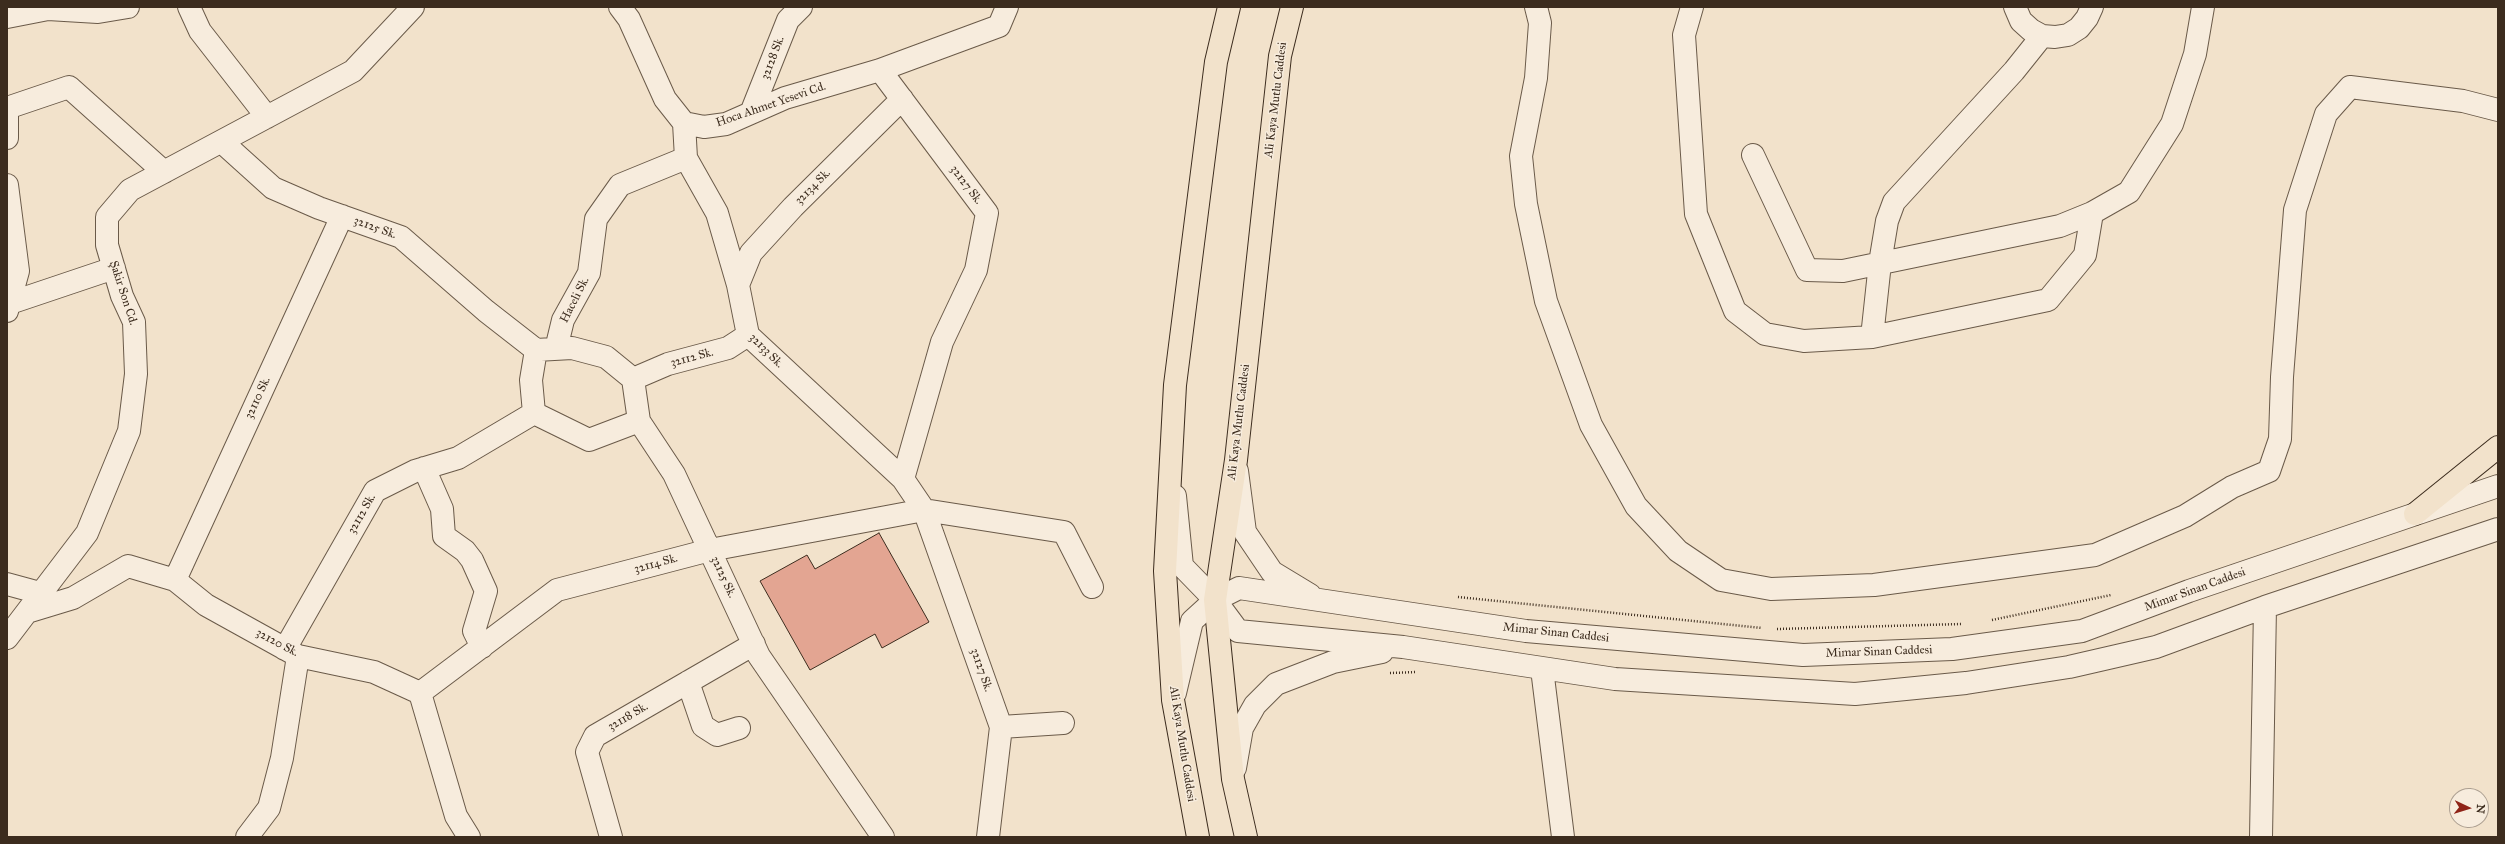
<!DOCTYPE html>
<html>
<head>
<meta charset="utf-8">
<style>
  body { margin:0 }
  #map { position:relative; width:2505px; height:844px; overflow:hidden; background:#f2e2cb; font-family:"IM FELL Great Primer",serif }
  canvas { display:block }
  .frame { position:absolute; inset:0; border:8px solid #3c2c1e; pointer-events:none }
  .north { position:absolute; left:2449px; top:788px; width:40px; height:40px; box-sizing:border-box; background:#f7ecdd; border:1px solid #ac9f91; border-radius:50%; rotate:94deg; font-size:11px; font-weight:700; line-height:16px; text-align:center; color:#3c2c1e }
  .north::after { content:''; display:block; margin:auto; width:14px; height:18px; background:#8f2418; clip-path:polygon(50% 0,100% 100%,50% 72%,0 100%) }
</style>
</head>
<body>
<div id="map">
<canvas width="2505" height="844"></canvas>
<div class="frame"></div>
<div class="north">N</div>
</div>
<script>
const c = document.querySelector('canvas').getContext('2d');
c.lineJoin = 'round';
function fill(path, color) { c.fillStyle = color; c.fill(path, 'evenodd'); }
const toPath = rows => new Path2D(rows.map(r => 'M' + r).join(''));
function stroke(path, color, width, dash) { c.strokeStyle = color; c.lineWidth = width; c.lineCap = dash ? 'butt' : 'round'; c.setLineDash(dash || []); c.stroke(path); }
function drawText(font, color, halo, rows, align = 'center') {
  c.font = font + ' "IM FELL Great Primer",serif'; c.lineWidth = 3; c.setLineDash([]); c.textBaseline = 'middle'; c.strokeStyle = halo; c.fillStyle = color; for (const [text, x, y, turn = 0] of rows) {
    c.save(); c.translate(x, y); c.rotate((+turn || 0) * Math.PI / 180); c.textAlign = isNaN(turn) ? turn : align; if (halo) c.strokeText(text, 0, 0); c.fillText(text, 0, 0); c.restore();
  }
}
const building = toPath([
  [879,533,929,622,882,648,875,634,810,670,760,581,807,555,815,569,879,533]
]);
const path = toPath([
  [1458,597,1762,628],
  [1992,620,2111,595],
  [1777,629,1962,624],
  [1390,673,1417,672]
]);
const minor = toPath([
  [189,7,200,31,267,117],
  [620,7,629,19,665,99,684,123],
  [1536,7,1540,23,1536,78,1521,156,1526,204,1546,301,1591,425,1636,506,1678,551,1721,580,1771,589,1874,585,2095,555,2185,516,2232,487,2269,471,2280,439,2282,377,2295,210,2326,114,2350,87,2463,101,2498,110],
  [1692,7,1684,35,1696,214,1735,311,1765,334,1804,341,1872,337,2048,300,2085,255,2092,213],
  [2015,7,2021,21,2031,30,2042,36,2055,37,2068,35,2079,28,2087,18,2092,7],
  [7,17,48,9,98,12,128,7],
  [880,70,987,213,976,270,942,342,903,479],
  [7,108,69,87,164,172],
  [751,113,788,20,801,7],
  [7,114,7,138],
  [684,123,686,158,717,213,738,285,748,335,903,479,924,510,1001,727,988,837],
  [684,123,704,127,726,124,785,98,880,70,999,26,1007,7],
  [222,142,273,188,319,208,401,237,486,311,536,350],
  [1753,155,1807,270,1843,271,2060,226,2092,213,2129,192,2172,124,2195,54,2203,7],
  [7,185,18,271,7,311],
  [738,285,751,253,793,207,902,99],
  [10,303,114,268],
  [1872,337,1880,263,1887,221,1894,202,2014,71,2042,36],
  [556,349,563,320,589,273,596,219,620,185,686,158],
  [536,350,572,348,606,357,633,379,639,421,674,474,759,656,883,837],
  [633,379,668,364,728,348,748,335],
  [534,413,531,380,536,350],
  [424,468,442,509,444,536,465,551,472,560,486,591,474,631,482,647],
  [1237,471,1245,532,1272,572,1310,595],
  [1175,496,1182,566,1215,600,1238,631,1403,647,1615,679,1855,694,1966,683,2069,667,2156,647,2265,607,2498,529],
  [175,580,342,216],
  [7,584,40,593],
  [27,612,73,598,128,566,175,580,206,605,298,656,374,672,420,693,456,816,469,837],
  [7,638,87,533,129,431,136,374,134,322,122,296,107,245,107,217,130,190,353,71,413,7],
  [285,649,375,491,415,471,458,458,534,413,589,440,639,421],
  [1542,669,1563,837],
  [688,682,703,726,717,735,739,728],
  [420,693,557,590,710,550,924,510,1064,532,1092,587],
  [1175,693,1192,621,1215,600,1239,588,1526,631,1803,655,1952,649,2082,631,2189,591,2498,486],
  [1001,727,1063,723],
  [1235,768,1242,728,1255,705,1276,684,1333,662,1382,652],
  [247,837,269,808,282,758,298,656],
  [611,837,587,752,595,736,754,644],
  [2261,837,2265,607]
]);
const major = toPath([
  [2415,514,2498,447],
  [1198,837,1173,700,1165,571,1175,385,1216,62,1229,7],
  [1246,837,1233,779,1215,600,1236,460,1280,56,1292,7]
]);
const streetNames = [
  ["32128 Sk.",773,58,-69],
  ["Ali Kaya Mutlu Caddesi",1276,100,-83],
  ["Hoca Ahmet Yesevi Cd.",771,105,-19],
  ["32127 Sk.",966,185,53],
  ["32134 Sk.",813,187,-45],
  ["32125 Sk.",375,228,20],
  ["Şakir Son Cd.",123,293,72],
  ["Haceli Sk.",575,300,-63],
  ["32133 Sk.",766,351,45],
  ["32112 Sk.",692,358,-15],
  ["32110 Sk.",258,398,-65],
  ["Ali Kaya Mutlu Caddesi",1239,422,-83],
  ["32112 Sk.",362,514,-60],
  ["32114 Sk.",656,564,-15],
  ["32125 Sk.",723,577,65],
  ["Mimar Sinan Caddesi",2195,590,-20],
  ["Mimar Sinan Caddesi",1556,633,6],
  ["32120 Sk.",277,643,28],
  ["Mimar Sinan Caddesi",1879,652,-2],
  ["32127 Sk.",981,670,71],
  ["32118 Sk.",628,717,-30],
  ["Ali Kaya Mutlu Caddesi",1182,744,81]
];
fill(building, '#e3a592');
stroke(building, '#3c2c1e', 1);
stroke(minor, '#6a5a49', 24);
stroke(major, '#3c2c1e', 24);
stroke(path, '#3c2c1e', 2.5, [1, 2]);
stroke(minor, '#f7ecdd', 22);
stroke(major, '#f2e2cb', 22);
drawText('12px', '#3c2c1e', '#f7ecdd', streetNames);
</script>
</body>
</html>
